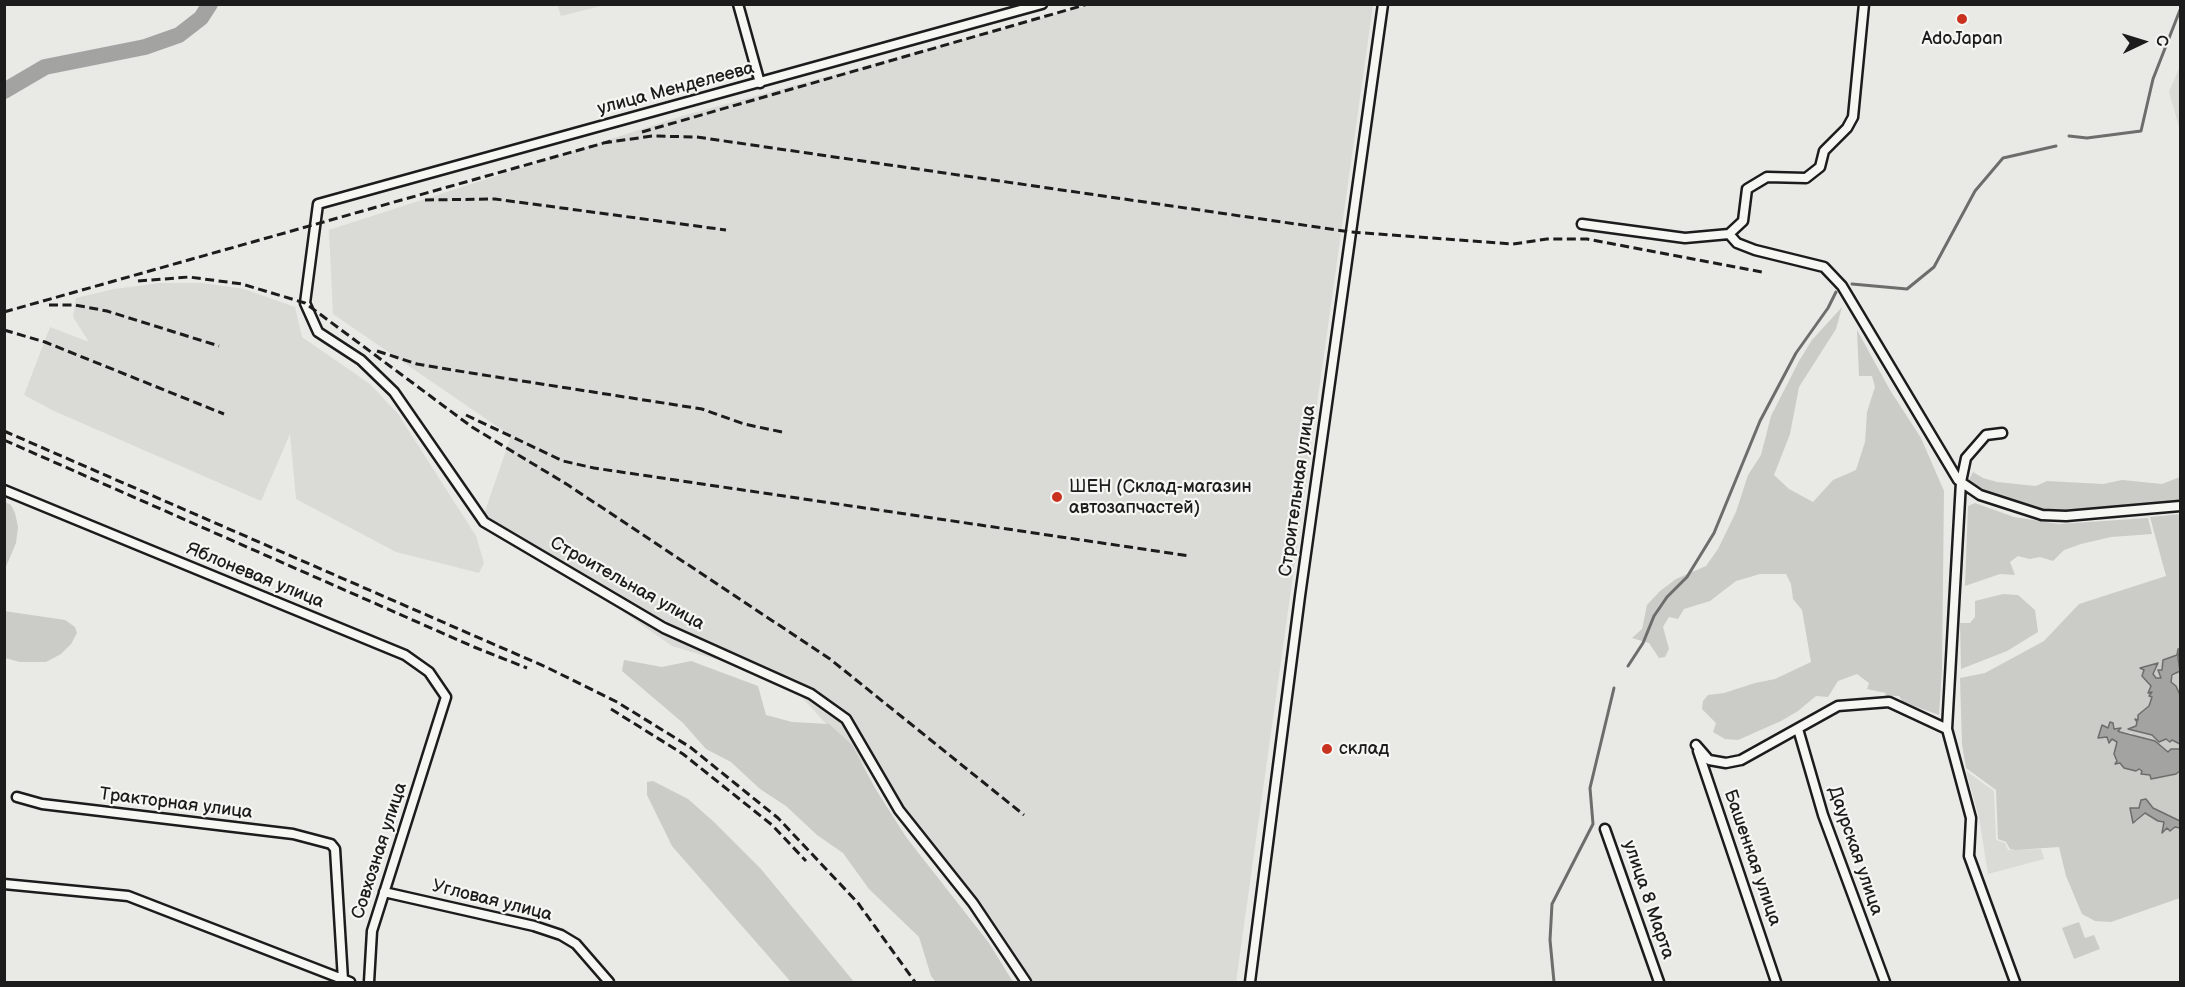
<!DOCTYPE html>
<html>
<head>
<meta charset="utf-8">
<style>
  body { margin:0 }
  #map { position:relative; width:2185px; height:987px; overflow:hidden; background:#e9e9e5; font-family:"Balsamiq Sans",sans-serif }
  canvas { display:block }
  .frame { position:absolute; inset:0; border:6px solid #1c1c1c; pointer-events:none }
  .north { position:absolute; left:2113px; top:12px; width:60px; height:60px; -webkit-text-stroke:4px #f6f6f2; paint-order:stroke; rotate:86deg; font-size:16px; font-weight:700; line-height:24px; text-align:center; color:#1c1c1c }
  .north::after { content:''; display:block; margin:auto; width:21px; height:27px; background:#1c1c1c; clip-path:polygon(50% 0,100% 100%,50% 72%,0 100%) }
</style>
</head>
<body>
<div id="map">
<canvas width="2185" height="987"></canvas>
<div class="frame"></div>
<div class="north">С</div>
</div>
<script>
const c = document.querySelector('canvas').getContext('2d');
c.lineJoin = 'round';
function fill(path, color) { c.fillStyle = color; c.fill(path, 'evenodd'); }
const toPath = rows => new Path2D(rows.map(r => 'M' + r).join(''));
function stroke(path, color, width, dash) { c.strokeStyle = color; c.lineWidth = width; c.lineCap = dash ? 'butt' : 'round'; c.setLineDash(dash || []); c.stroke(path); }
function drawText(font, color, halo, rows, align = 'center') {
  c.font = font + ' "Balsamiq Sans",sans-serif'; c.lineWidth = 4.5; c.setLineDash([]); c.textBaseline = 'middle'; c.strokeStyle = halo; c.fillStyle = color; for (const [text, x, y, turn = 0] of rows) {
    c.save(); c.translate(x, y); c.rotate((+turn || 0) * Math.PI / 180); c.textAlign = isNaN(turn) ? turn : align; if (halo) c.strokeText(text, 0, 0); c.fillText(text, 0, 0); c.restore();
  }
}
const built = toPath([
  [557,4,605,4,605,5,561,16],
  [1089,5,1373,5,1236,982,1029,982,914,820,787,681,672,646,484,514,511,436,333,314,329,230,682,116],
  [2180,66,2180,130,2169,92],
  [160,283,202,283,244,289,295,307,302,337,370,384,398,414,476,536,484,563,479,573,396,552,296,499,290,434,261,501,54,411,24,395,50,327,89,342,73,317,76,298,114,289],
  [1966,771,1994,791,1996,840,2005,843,2008,850,2041,849,2044,859,1988,874,1979,817]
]);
const green = toPath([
  [1842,307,1836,329,1799,387,1790,434,1774,475,1789,489,1813,502,1833,480,1856,470,1865,442,1867,412,1875,387,1872,376,1859,376,1857,330,1890,390,1921,438,1944,491,1942,670,1939,715,1903,702,1899,696,1885,696,1886,693,1867,689,1869,683,1857,674,1838,681,1828,697,1816,696,1798,711,1781,721,1738,740,1725,739,1713,732,1716,723,1702,709,1703,701,1708,695,1724,693,1755,683,1775,679,1811,662,1802,610,1793,599,1791,584,1786,574,1760,574,1736,581,1710,601,1684,609,1678,619,1669,617,1663,627,1669,649,1665,657,1659,658,1649,643,1632,638,1642,629,1647,605,1660,591,1676,579,1706,566,1718,549,1736,512,1748,475,1761,455,1771,416,1799,361,1812,340],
  [1973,472,1983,478,1997,482,2036,486,2047,481,2103,484,2122,480,2162,484,2180,477,2180,504,2067,513,2042,512,1982,492,1968,482],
  [5,502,11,505,15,513,18,527,16,543,5,569],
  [1975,503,2014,517,2059,524,2148,518,2152,534,2111,537,2081,544,2064,550,2053,561,2040,557,2030,559,2018,556,2010,562,2015,575,2000,574,1965,586,1968,506],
  [2180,514,2180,649,2177,655,2163,663,2162,671,2159,671,2161,678,2154,677,2155,664,2143,667,2143,677,2151,687,2152,697,2149,706,2139,715,2136,726,2129,728,2152,735,2159,742,2166,739,2179,743,2180,749,2169,752,2141,737,2133,737,2132,733,2120,732,2114,729,2113,724,2107,728,2102,726,2101,737,2107,737,2109,742,2114,739,2118,742,2116,763,2139,769,2145,774,2158,778,2176,774,2180,771,2180,821,2153,808,2146,799,2142,800,2139,808,2133,809,2131,814,2136,822,2145,813,2161,819,2166,824,2164,831,2166,828,2180,828,2180,898,2111,922,2095,921,2082,914,2066,876,2059,847,2015,850,2010,849,2006,842,1998,839,1996,790,1966,768,1962,744,1960,678,1985,673,2044,641,2079,604,2166,576,2150,517],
  [2003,594,2018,595,2035,610,2038,632,2007,651,1961,669,1960,623,1970,623,1975,617,1975,601],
  [4,611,65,620,75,627,77,633,71,644,61,654,46,662,20,662,5,658],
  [624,660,662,667,691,661,758,686,766,715,792,722,829,724,852,745,875,788,906,837,989,943,1013,982,936,982,931,976,919,937,869,889,843,853,817,835,786,806,760,789,731,762,706,749,683,723,622,671],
  [2180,671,2180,695,2176,686,2171,683,2171,678],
  [653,781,688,799,714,822,761,869,854,982,791,982,672,846,647,795,647,782],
  [2079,922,2085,938,2094,935,2100,949,2074,959,2062,928]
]);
const water = toPath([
  [2178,649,2180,649,2178,658,2180,671,2172,675,2171,682,2176,686,2180,695,2180,744,2172,740,2170,742,2166,739,2159,742,2152,735,2128,729,2136,726,2137,722,2135,719,2138,720,2138,715,2149,706,2152,697,2149,696,2152,692,2148,693,2151,686,2142,676,2144,670,2140,668,2158,663,2153,674,2156,678,2161,678,2158,670,2162,670,2163,660,2177,655,2178,649],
  [2110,722,2113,723,2114,729,2121,728,2118,731,2120,732,2155,741,2168,752,2171,749,2180,749,2180,771,2176,774,2151,779,2150,775,2141,774,2142,771,2139,769,2136,771,2124,768,2120,763,2115,764,2117,761,2114,754,2117,742,2112,739,2109,743,2107,737,2098,738,2102,725,2108,728,2110,722],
  [2146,799,2153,808,2180,821,2180,828,2175,827,2170,831,2167,828,2162,833,2164,822,2158,821,2145,813,2133,823,2130,808,2139,808,2141,800,2146,799]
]);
const stream = toPath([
  [2069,136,2087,138,2141,131,2153,79,2180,10],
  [1852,284,1907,289,1934,267,1975,191,2003,158,2056,146],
  [1628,666,1643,643,1654,616,1667,597,1687,577,1714,533,1760,421,1796,353,1828,308,1836,292],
  [1554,982,1550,940,1552,904,1593,824,1590,788,1614,688]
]);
const river = toPath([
  [4,91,45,67,145,47,179,35,201,18,210,4]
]);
const minor = toPath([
  [738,4,760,83],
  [1582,224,1685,238,1729,234,1737,243,1755,250,1824,267,1842,286,1958,480,1980,495,2042,515,2066,516,2180,506],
  [1729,234,1743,221,1747,189,1767,177,1806,178,1820,167,1824,151,1847,128,1853,117,1864,4],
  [4,490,405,655,429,672,446,697,372,931,369,982],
  [1798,729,1823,815,1885,982],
  [1947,729,1961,482,1966,458,1986,435,2002,433],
  [1696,745,1709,760,1726,763,1741,760,1838,706,1889,702,1947,729,1971,818,1969,856,2015,982],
  [1698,751,1776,982],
  [17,797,42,804,293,834,331,844,335,849,343,980],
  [1605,829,1659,982],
  [4,884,128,896,350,982],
  [384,892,534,926,561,935,576,944,609,982],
  [1026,982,973,903,899,810,846,719,811,694,664,628,484,522,394,392,361,360,318,332,305,303,318,204,1042,4],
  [1250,982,1300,596,1383,4]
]);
const rail = toPath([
  [642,132,1088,4],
  [603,143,652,136,697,137,1351,232,1513,244,1547,239,1587,239,1762,272],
  [425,200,495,199,726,230],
  [138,281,189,277,242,284,305,303,472,427,568,485,830,659,1024,815],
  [49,305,75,305,107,311,219,346],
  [4,312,611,141],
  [4,330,45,342,224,414],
  [377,351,417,364,471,373,702,409,744,424,782,432],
  [466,415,563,461,594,468,1190,556],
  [4,431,546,667,617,702,690,747,778,818,858,903,915,982],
  [4,440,474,647,527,668],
  [611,709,683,754,772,825,806,861]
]);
const markers = [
  [1962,19,6,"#c8321e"],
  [1057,497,6,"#c8321e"],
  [1327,749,6,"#c8321e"]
];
const poiNames = [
  ["AdoJapan",1962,39,"center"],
  ["ШЕН (Склад-магазин",1069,487],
  ["автозапчастей)",1069,508],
  ["склад",1339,749]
];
const streetNames = [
  ["улица Менделеева",676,89,-15],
  ["Строительная улица",1298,491,-82],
  ["Яблоневая улица",255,576,22],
  ["Строительная улица",627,584,29],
  ["Тракторная улица",176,804,7],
  ["Совхозная улица",380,851,-72],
  ["Даурская улица",1855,851,71],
  ["Башенная улица",1752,858,71],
  ["улица 8 Марта",1648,900,71],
  ["Угловая улица",492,901,14]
];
fill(built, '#dadad6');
fill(green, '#cbcbc7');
fill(water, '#a3a3a1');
stroke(water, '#6d6d6c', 1.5);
stroke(stream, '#6d6d6c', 3);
stroke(river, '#a3a3a1', 16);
stroke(minor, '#1c1c1c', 13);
stroke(minor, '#f6f6f2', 8);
stroke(rail, '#1c1c1c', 3, [9, 4.5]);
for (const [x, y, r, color] of markers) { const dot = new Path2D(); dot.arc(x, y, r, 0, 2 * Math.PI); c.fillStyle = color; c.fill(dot); stroke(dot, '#f6f6f2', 2); }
drawText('18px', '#1c1c1c', '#f6f6f2', poiNames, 'left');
drawText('18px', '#1c1c1c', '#f6f6f2', streetNames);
</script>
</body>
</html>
